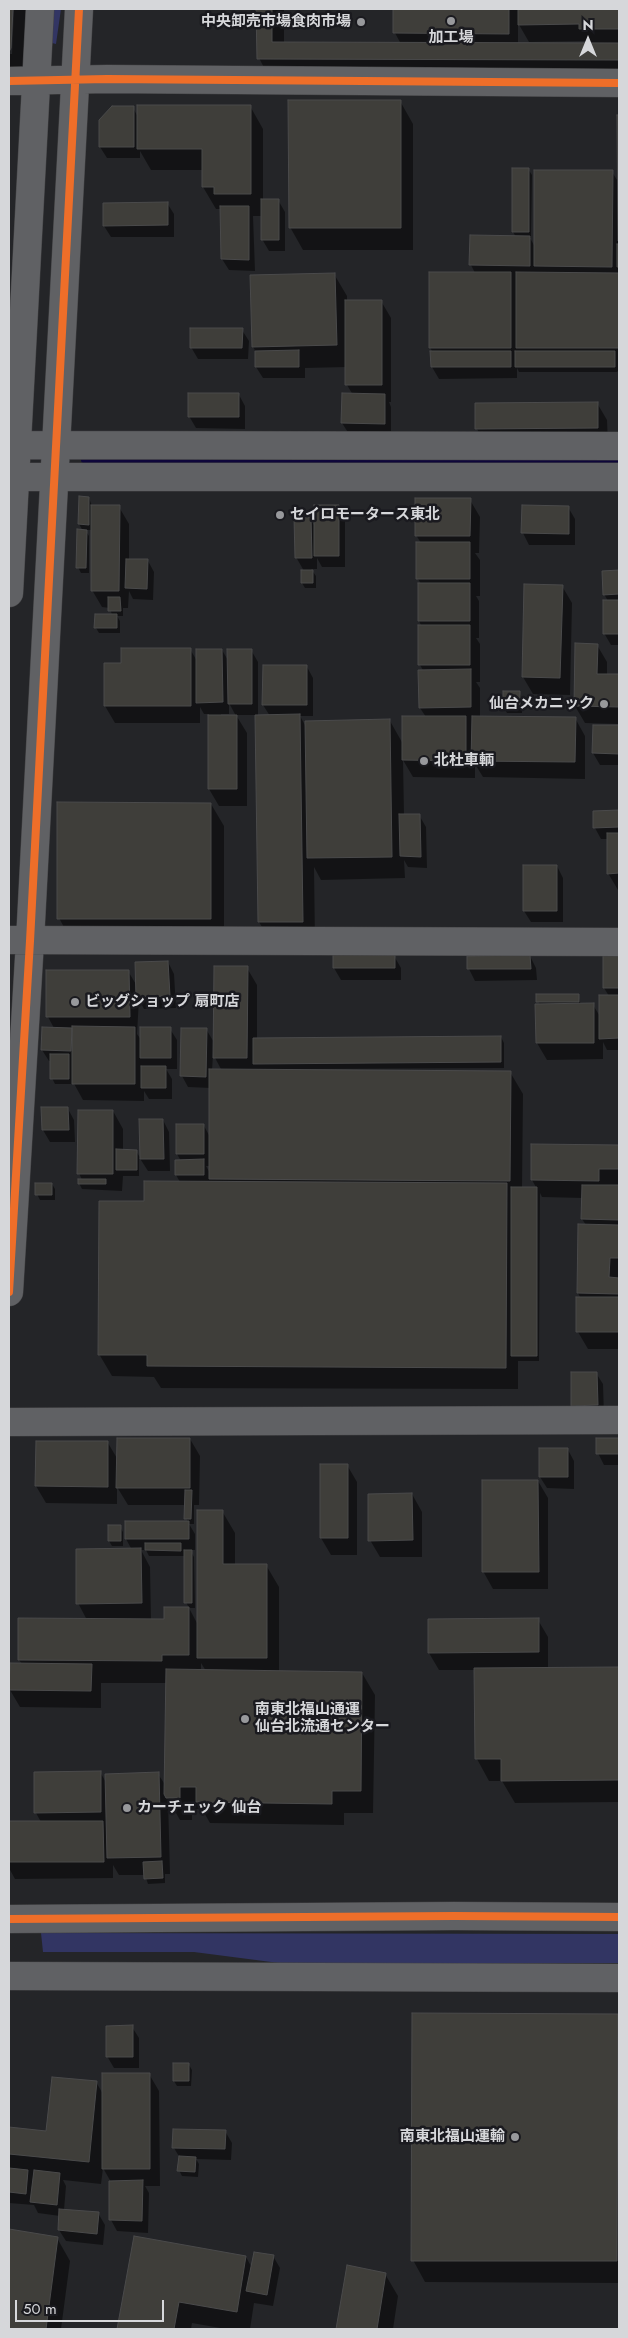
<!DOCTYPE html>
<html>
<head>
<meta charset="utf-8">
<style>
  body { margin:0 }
  #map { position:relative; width:628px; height:2338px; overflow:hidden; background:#242528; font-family:Jost,sans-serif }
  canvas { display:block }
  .frame { position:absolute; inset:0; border:10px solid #d6d7da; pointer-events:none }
  .north { position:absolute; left:563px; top:15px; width:50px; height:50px; -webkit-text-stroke:4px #1a1a1f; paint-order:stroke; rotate:0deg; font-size:14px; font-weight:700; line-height:20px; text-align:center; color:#d6d7da }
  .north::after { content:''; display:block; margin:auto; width:18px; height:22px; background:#d6d7da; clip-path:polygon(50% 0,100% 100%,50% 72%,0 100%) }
  .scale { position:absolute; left:15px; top:2300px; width:149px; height:22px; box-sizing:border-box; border:2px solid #d6d7da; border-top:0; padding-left:6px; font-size:15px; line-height:18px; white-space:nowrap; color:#d6d7da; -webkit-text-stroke:4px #1a1a1f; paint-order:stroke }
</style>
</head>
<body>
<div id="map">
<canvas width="628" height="2338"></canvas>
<div class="frame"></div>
<div class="north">N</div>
<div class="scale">50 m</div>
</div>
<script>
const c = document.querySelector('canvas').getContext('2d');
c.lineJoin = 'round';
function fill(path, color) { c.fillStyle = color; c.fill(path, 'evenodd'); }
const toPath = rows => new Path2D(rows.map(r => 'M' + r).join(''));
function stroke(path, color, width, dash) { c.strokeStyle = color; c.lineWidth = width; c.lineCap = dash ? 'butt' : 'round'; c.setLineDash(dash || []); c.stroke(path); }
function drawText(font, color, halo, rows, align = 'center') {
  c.font = font + ' Jost,"Noto Sans JP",sans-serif'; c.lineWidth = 5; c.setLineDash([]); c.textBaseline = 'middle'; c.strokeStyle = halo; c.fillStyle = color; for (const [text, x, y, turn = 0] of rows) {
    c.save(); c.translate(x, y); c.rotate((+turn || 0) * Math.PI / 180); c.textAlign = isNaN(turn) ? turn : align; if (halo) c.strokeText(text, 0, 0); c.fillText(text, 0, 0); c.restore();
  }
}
const green = toPath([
  [50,9,61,9,56,44,52,43],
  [41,1933,619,1934,619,1963,279,1963,194,1952,43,1952]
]);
const shadow = toPath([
  [9,9,12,9,10,54,12,54,14,9,26,9,23,71,9,82],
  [258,9,284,9,284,43,401,44,395,33,395,9,619,9,619,82,271,81,259,58],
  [518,23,529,42,587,41,589,45,518,44],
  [400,101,413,124,413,250,303,250,290,227],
  [250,106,263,129,263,200,278,200,285,212,285,251,269,251,262,239,262,216,253,216,255,271,229,270,222,259,221,209,216,209,203,187,203,170,151,170,140,151,140,158,107,158,100,147,133,108,138,117],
  [619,117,619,370,617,372,519,372,517,368,517,378,439,379,432,367,433,353,430,347,475,273,471,265,471,237,516,237,513,232,513,169,528,169,532,175,531,238,530,238,535,247,612,172,619,183],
  [167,203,174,214,174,237,111,237,104,226],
  [334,274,347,296,347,301,381,301,391,318,391,402,389,402,391,407,391,435,349,434,342,423,353,395,347,385,347,367,305,368,305,378,263,378,256,367,256,352,253,347],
  [242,330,249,341,248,359,198,359,191,347],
  [239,395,245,406,245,429,196,428,189,416],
  [597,403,607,420,608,445,487,446,477,429],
  [89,498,92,506,119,507,129,524,129,560,148,561,154,572,153,600,133,599,129,591,128,608,123,608,123,616,117,616,120,621,120,633,99,633,96,628,112,615,110,608,102,607,92,590,92,530,85,530,89,536,89,573,81,573,78,567,83,531,79,524],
  [470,500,480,517,479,553,475,553,480,560,480,596,476,596,479,601,479,638,476,638,480,644,480,682,476,682,480,688,480,717,575,718,585,736,585,779,483,777,475,764,475,778,413,777,403,760,404,815,419,815,426,827,427,868,408,867,404,860,405,878,321,880,314,867,315,943,272,944,259,922,257,715,236,715,247,733,247,806,219,806,209,789,209,714,204,714,200,707,200,723,115,723,105,706,122,665,190,649,197,661,222,650,229,662,251,650,258,662,258,716,270,716,263,705,307,667,313,678,313,716,300,716,306,727,390,721,403,744,426,717,420,708,424,672,420,665,422,627,419,621,419,584,421,584,418,579,421,543,416,535],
  [229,703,236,716,221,716,221,714,229,714],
  [338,507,345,518,345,567,322,567,317,558,317,569,311,569,316,576,316,588,305,588,302,583,304,571,296,557,310,519,316,528],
  [568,507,575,519,575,545,529,545,523,533],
  [603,572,619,572,619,645,611,645,604,633,608,601,604,594],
  [562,586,572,603,570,695,533,694,523,677],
  [597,645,607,662,607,675,619,675,619,724,585,723,575,706],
  [519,692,522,698,522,713,507,713,504,708],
  [594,726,619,726,619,765,600,765,593,753],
  [211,804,224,826,224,941,71,940,59,918],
  [619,811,619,890,618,890,608,873,608,839,601,839,595,828,594,812],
  [557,866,563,878,563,922,531,922,524,911],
  [394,956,401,968,401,980,341,980,334,968],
  [530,956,536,968,537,980,475,981,469,969],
  [604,957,619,957,619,1050,607,1050,603,1042,603,1059,547,1060,537,1043,540,1005,538,1001,578,995,581,1005,593,1005,601,1018,609,996,604,988],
  [168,962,174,974,176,1008,144,1009,139,999,137,1034,142,1041,170,1029,177,1040,177,1069,166,1069,172,1079,172,1099,149,1099,144,1091,144,1101,83,1100,72,1080,72,1084,55,1084,52,1078,52,1061,49,1061,42,1050,54,1028,48,1017,128,971,137,986],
  [247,968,257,985,257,1039,501,1037,504,1043,504,1068,310,1069,310,1071,510,1072,523,1094,522,1188,537,1189,532,1180,533,1145,619,1146,619,1349,588,1349,578,1332,578,1299,581,1299,578,1293,586,1225,582,1219,583,1198,542,1197,540,1193,539,1361,518,1361,518,1389,161,1388,154,1377,112,1376,99,1354,145,1202,180,1182,176,1175,176,1161,181,1161,177,1154,204,1126,210,1137,211,1088,188,1087,182,1076,206,1029,215,1044],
  [213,1054,222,1071,212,1071],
  [206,1166,210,1166,210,1173],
  [68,1109,74,1120,75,1142,50,1142,43,1130],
  [113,1111,123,1129,123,1151,136,1151,141,1159,163,1120,169,1132,170,1171,148,1171,139,1157,139,1176,123,1176,122,1191,82,1189,79,1183,82,1180,79,1173],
  [52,1184,55,1189,55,1200,40,1200,37,1194],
  [596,1373,603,1384,604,1416,579,1417,573,1405],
  [190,1439,200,1456,199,1505,194,1505,194,1524,189,1524,195,1534,195,1550,190,1550,194,1557,195,1608,189,1608,186,1602,185,1556,149,1556,146,1550,141,1550,150,1567,151,1620,165,1621,189,1608,198,1625,222,1511,235,1533,235,1565,266,1565,279,1587,279,1672,362,1673,375,1695,373,1813,344,1813,344,1825,210,1823,202,1809,192,1809,192,1820,180,1820,168,1799,170,1874,165,1874,165,1883,148,1884,145,1875,119,1875,113,1865,113,1878,15,1879,9,1868,9,1822,41,1822,36,1813,100,1772,107,1784,158,1774,166,1786,167,1683,101,1683,101,1708,20,1707,10,1690,22,1664,19,1660,87,1620,78,1603,132,1550,126,1539,188,1522,186,1518,186,1505,128,1505,117,1487,117,1504,46,1503,36,1486,108,1443,118,1460],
  [201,1663,206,1671,201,1671],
  [598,1439,619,1439,619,1465,604,1465,598,1453],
  [568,1450,574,1461,574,1489,547,1488,540,1477],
  [347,1465,357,1482,357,1555,331,1555,321,1538],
  [538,1481,548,1498,548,1589,493,1589,483,1571],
  [412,1494,422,1512,422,1557,380,1557,370,1540],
  [120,1527,123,1532,123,1546,112,1546,109,1541],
  [538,1620,548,1637,548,1669,619,1668,619,1802,515,1803,502,1781,489,1781,477,1759,476,1670,439,1670,429,1653],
  [617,2015,619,2019,619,2283,425,2282,413,2260],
  [132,2027,139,2038,139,2068,114,2068,107,2056],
  [189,2065,192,2070,191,2086,177,2086,174,2081],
  [149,2074,159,2091,160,2186,145,2186,149,2193,148,2233,117,2231,111,2220,111,2182,103,2168,101,2184,63,2180,66,2186,64,2210,98,2213,105,2225,103,2245,66,2241,59,2230,60,2216,38,2213,34,2205,9,2203,9,2128,47,2132,96,2082,103,2094],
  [225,2131,232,2143,231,2160,196,2159,199,2164,198,2177,182,2176,179,2170,180,2158,174,2148],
  [9,2230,57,2238,70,2261,61,2329,9,2329],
  [135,2238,246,2257,252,2268,273,2256,280,2268,273,2306,254,2303,250,2329,226,2329,192,2323,191,2329,119,2329],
  [348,2267,385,2274,398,2296,393,2329,337,2329]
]);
const stream = toPath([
  [84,460,619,462]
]);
const building = toPath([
  [9,9,13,9,11,48,9,52,9,9],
  [256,9,272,9,272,42,619,43,619,60,257,59,256,9],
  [393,9,509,9,509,34,393,33,393,9],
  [518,9,619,9,619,29,579,29,579,24,518,25,518,9],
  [288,100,401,100,401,228,289,228,288,100],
  [137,105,251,105,251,194,214,194,214,187,202,187,202,149,137,149,137,105],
  [112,106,134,106,134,147,99,147,99,120,112,106],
  [617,115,619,115,619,241,618,241,617,115],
  [512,168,529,168,529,232,512,232,512,168],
  [534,170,613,170,612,267,534,266,534,170],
  [261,199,279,199,279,240,261,240,261,199],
  [168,202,168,225,103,226,103,203,168,202],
  [220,206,249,206,249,260,221,259,220,206],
  [470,235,530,236,530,266,469,265,470,235],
  [617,244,619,244,619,267,617,267,617,244],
  [429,272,511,272,511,348,429,348,429,272],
  [516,272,619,273,619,348,516,348,516,272],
  [335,273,337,345,252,347,250,275,335,273],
  [345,300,382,300,382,385,345,385,345,300],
  [190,328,243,328,242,348,190,348,190,328],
  [299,350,299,367,255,367,255,351,299,350],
  [430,351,511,351,511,367,431,367,430,351],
  [515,351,615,351,615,367,515,367,515,351],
  [188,393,239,393,239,417,188,417,188,393],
  [342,393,385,394,385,424,341,423,342,393],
  [598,402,598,428,475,429,475,403,598,402],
  [79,496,89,497,89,525,78,524,79,496],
  [415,498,471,498,470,536,415,536,415,498],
  [91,505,120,505,119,591,91,591,91,505],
  [314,505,339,505,339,556,314,556,314,505],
  [522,505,569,506,569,534,521,533,522,505],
  [294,517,311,517,312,558,295,558,294,517],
  [77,529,87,530,86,568,76,568,77,529],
  [416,542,470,542,470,579,416,579,416,542],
  [126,559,148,559,147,589,125,588,126,559],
  [301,570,313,570,313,583,301,583,301,570],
  [619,570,619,594,603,595,602,571,619,570],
  [418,583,470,583,470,621,418,621,418,583],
  [524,584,563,585,560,678,522,677,524,584],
  [108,597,120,597,121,611,108,611,108,597],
  [603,600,619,600,619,634,603,634,603,600],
  [95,614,117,614,117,628,94,628,95,614],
  [418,625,470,625,470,665,418,665,418,625],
  [575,643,598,644,597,674,619,674,619,707,574,706,575,643],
  [121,648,191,648,191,706,104,706,104,663,121,663,121,648],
  [196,649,222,649,223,702,196,703,196,649],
  [227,649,252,649,252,704,228,704,227,649],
  [263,665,307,665,307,705,262,705,263,665],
  [471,669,471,707,419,708,418,670,471,669],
  [503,691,520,691,520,708,503,708,503,691],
  [300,714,303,922,258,922,255,715,300,714],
  [208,715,237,715,237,789,208,789,208,715],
  [402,716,466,716,466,761,402,760,402,716],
  [472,716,576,717,575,762,471,761,472,716],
  [390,719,392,857,307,858,305,721,390,719],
  [593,725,619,725,619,754,592,753,593,725],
  [57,802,211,803,211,919,57,919,57,802],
  [619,810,619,827,593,828,593,811,619,810],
  [399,814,420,814,421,857,400,856,399,814],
  [607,833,619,833,619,873,607,874,607,833],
  [523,865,557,865,557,911,523,911,523,865],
  [333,954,395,955,395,968,333,968,333,954],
  [530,955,531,969,467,969,467,956,530,955],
  [603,955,619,956,619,988,603,988,603,955],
  [168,961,170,996,136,997,135,962,168,961],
  [214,966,248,966,247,1058,213,1058,214,966],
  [46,970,129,970,130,1017,46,1017,46,970],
  [536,994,579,994,579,1002,536,1002,536,994],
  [599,995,619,995,619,1038,599,1039,599,995],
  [594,1003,594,1043,536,1043,535,1004,594,1003],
  [72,1026,135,1027,135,1084,72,1084,72,1026],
  [42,1027,72,1028,71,1051,41,1050,42,1027],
  [140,1027,171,1027,171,1058,140,1058,140,1027],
  [181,1028,207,1028,206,1077,180,1076,181,1028],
  [501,1036,501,1062,253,1064,253,1038,501,1036],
  [50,1054,69,1054,69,1079,50,1079,50,1054],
  [141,1066,166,1066,166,1088,141,1088,141,1066],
  [209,1069,511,1071,510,1181,209,1179,209,1069],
  [41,1107,68,1107,69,1130,42,1130,41,1107],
  [78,1110,113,1110,113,1174,77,1174,78,1110],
  [139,1119,163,1119,164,1159,140,1159,139,1119],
  [176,1124,204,1124,204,1154,176,1154,176,1124],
  [531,1144,619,1145,619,1169,599,1169,599,1181,531,1180,531,1144],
  [116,1149,137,1150,137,1170,116,1170,116,1149],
  [204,1159,204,1175,175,1175,175,1160,204,1159],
  [78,1179,106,1179,106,1184,78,1184,78,1179],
  [144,1181,507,1183,506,1368,147,1366,147,1355,98,1355,99,1201,144,1201,144,1181],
  [35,1183,52,1183,52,1195,35,1195,35,1183],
  [582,1185,619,1185,619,1220,581,1219,582,1185],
  [511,1187,537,1187,537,1356,511,1356,511,1187],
  [578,1224,619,1225,619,1258,610,1258,609,1277,619,1278,619,1294,577,1293,578,1224],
  [576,1297,619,1297,619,1332,576,1332,576,1297],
  [571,1372,597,1372,598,1405,571,1406,571,1372],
  [117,1438,190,1438,190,1488,116,1488,117,1438],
  [596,1438,619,1438,619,1454,596,1454,596,1438],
  [36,1441,108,1441,108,1487,35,1486,36,1441],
  [539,1448,568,1448,568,1477,539,1477,539,1448],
  [320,1464,348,1464,348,1538,320,1538,320,1464],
  [482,1480,538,1480,539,1572,482,1572,482,1480],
  [185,1490,192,1490,191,1519,184,1519,185,1490],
  [412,1493,413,1540,368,1541,368,1494,412,1493],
  [197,1510,223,1510,223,1564,267,1564,267,1658,197,1658,197,1510],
  [125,1521,189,1521,189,1539,125,1539,125,1521],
  [108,1525,121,1525,121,1541,108,1541,108,1525],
  [145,1543,181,1543,181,1551,145,1550,145,1543],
  [141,1548,142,1603,76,1604,76,1549,141,1548],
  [184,1550,192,1550,192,1603,184,1603,184,1550],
  [164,1607,189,1607,189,1655,162,1655,162,1661,18,1660,18,1618,164,1619,164,1607],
  [539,1618,539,1652,428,1653,428,1619,539,1618],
  [10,1663,92,1664,91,1691,9,1690,10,1663],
  [619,1667,619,1780,501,1781,501,1759,475,1759,474,1668,619,1667],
  [166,1669,362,1672,361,1791,332,1791,332,1804,196,1802,196,1787,180,1787,180,1798,166,1798,164,1794,166,1669],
  [101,1771,101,1812,34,1813,34,1772,101,1771],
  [159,1772,161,1857,107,1858,105,1774,159,1772],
  [9,1821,103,1821,104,1862,9,1862,9,1821],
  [162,1861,163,1878,144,1879,143,1862,162,1861],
  [412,2013,618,2014,617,2261,411,2261,412,2013],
  [133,2025,133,2057,106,2057,106,2026,133,2025],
  [173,2063,189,2063,189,2081,173,2081,173,2063],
  [102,2073,150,2073,150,2169,102,2169,102,2073],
  [52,2077,97,2081,89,2162,9,2154,9,2127,46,2131,52,2077],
  [173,2129,226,2130,225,2149,172,2148,173,2129],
  [179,2156,196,2157,195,2172,177,2171,179,2156],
  [9,2168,28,2170,26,2194,9,2192,9,2168],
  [34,2170,60,2173,57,2205,30,2202,34,2170],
  [143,2180,142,2221,109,2220,109,2181,143,2180],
  [59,2209,99,2212,97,2234,58,2230,59,2209],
  [9,2229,58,2237,46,2329,9,2329,9,2229],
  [134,2236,246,2256,237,2312,179,2302,174,2329,117,2329,134,2236],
  [254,2252,274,2255,267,2295,246,2291,254,2252],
  [347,2265,386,2273,377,2329,336,2329,347,2265]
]);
const minor = toPath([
  [9,81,107,79,619,83],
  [9,445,619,446],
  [9,477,619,477],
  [9,593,40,9],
  [9,940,619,942],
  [9,1292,30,941,79,9],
  [9,1422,619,1420],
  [9,1919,454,1916,619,1917],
  [9,1976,619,1978]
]);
const cycleway = toPath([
  [9,81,107,79,619,83],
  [9,1292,30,941,79,9],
  [9,1919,454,1916,619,1917]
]);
const markers = [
  [451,21,5,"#98999c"],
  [361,22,5,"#98999c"],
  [280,515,5,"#98999c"],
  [604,704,5,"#98999c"],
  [424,761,5,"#98999c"],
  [75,1002,5,"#98999c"],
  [245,1719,5,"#98999c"],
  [127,1808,5,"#98999c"],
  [515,2137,5,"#98999c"]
];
const poiNames = [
  ["中央卸売市場食肉市場",351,22,"right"],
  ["加工場",451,38,"center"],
  ["セイロモータース東北",290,515],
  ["仙台メカニック",594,704,"right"],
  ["北杜車輌",434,761],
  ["ビッグショップ 扇町店",85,1002],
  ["南東北福山通運",255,1710],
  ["仙台北流通センター",255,1727],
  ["カーチェック 仙台",137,1808],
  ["南東北福山運輸",505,2137,"right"]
];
fill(green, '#323563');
fill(shadow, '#0007');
stroke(stream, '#0e063a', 6);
fill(building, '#3f3e3a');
stroke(building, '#4a4a4b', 1);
stroke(minor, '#424244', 29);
stroke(minor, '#606164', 28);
stroke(cycleway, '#ee6e29', 8);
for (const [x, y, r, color] of markers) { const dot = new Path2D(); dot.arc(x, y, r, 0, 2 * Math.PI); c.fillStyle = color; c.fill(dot); stroke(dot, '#1a1a1f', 2); }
drawText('bold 15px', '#d6d7da', '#1a1a1f', poiNames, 'left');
</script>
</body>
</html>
